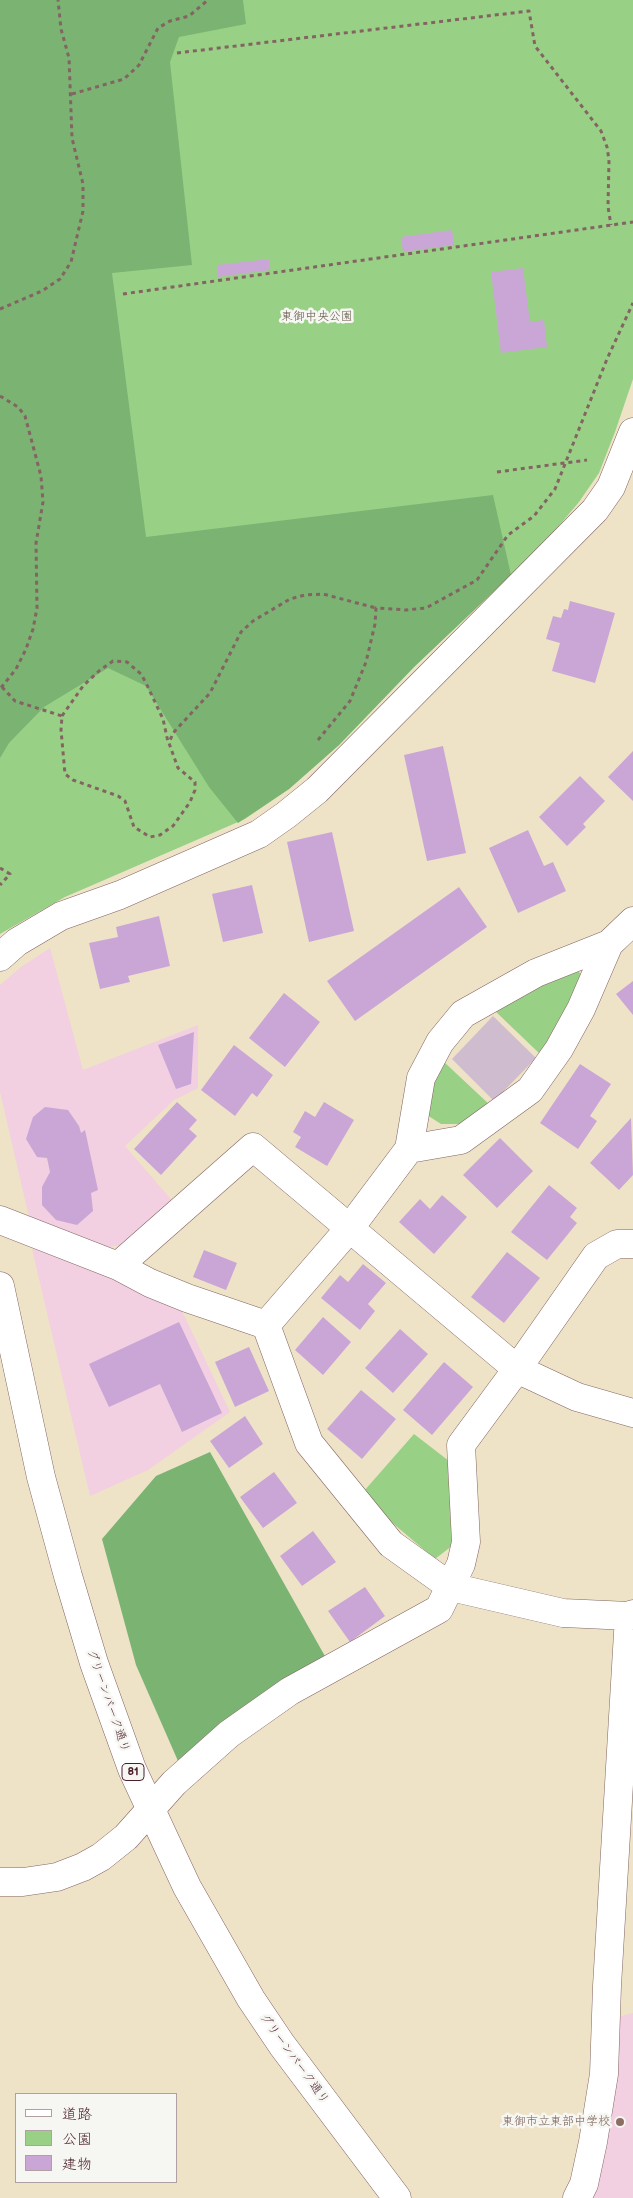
<!DOCTYPE html>
<html>
<head>
<meta charset="utf-8">
<style>
  body { margin:0 }
  #map { position:relative; width:633px; height:2198px; overflow:hidden; background:#eee3c7; font-family:"Balsamiq Sans","Klee One",sans-serif }
  canvas { display:block }
  .legend { position:absolute; left:15px; top:2093px; width:162px; height:90px; box-sizing:border-box; background:#f6f6f2; border:1px solid #b1a0a2; margin:0; padding:6px 9px; list-style:none; font-size:15px; color:#4a1f2b }
  .legend li { display:flex; align-items:center; gap:10px; height:25px }
  .legend b { width:25px; border:1px solid #b1a0a2 }
</style>
</head>
<body>
<div id="map">
<canvas width="633" height="2198"></canvas>
<ul class="legend">
<li><b style="height:6px;background:#fff"></b>道路</li>
<li><b style="height:14px;background:#98d185"></b>公園</li>
<li><b style="height:14px;background:#caa6d7"></b>建物</li>
</ul>
</div>
<script>
const c = document.querySelector('canvas').getContext('2d');
c.lineJoin = 'round';
function fill(path, color) { c.fillStyle = color; c.fill(path, 'evenodd'); }
const toPath = rows => new Path2D(rows.map(r => 'M' + r).join(''));
function stroke(path, color, width, dash) { c.strokeStyle = color; c.lineWidth = width; c.lineCap = dash ? 'butt' : 'round'; c.setLineDash(dash || []); c.stroke(path); }
function drawText(font, color, halo, rows, align = 'center') {
  c.font = font + ' "Balsamiq Sans","Klee One",sans-serif'; c.lineWidth = 5; c.setLineDash([]); c.textBaseline = 'middle'; c.strokeStyle = halo; c.fillStyle = color; for (const [text, x, y, turn = 0] of rows) {
    c.save(); c.translate(x, y); c.rotate((+turn || 0) * Math.PI / 180); c.textAlign = isNaN(turn) ? turn : align; if (halo) c.strokeText(text, 0, 0); c.fillText(text, 0, 0); c.restore();
  }
}
const built = toPath([
  [50,948,83,1070,198,1025,198,1088,174,1100,125,1146,175,1204,121,1245,98,1249,29,1217,0,1092,0,985,21,967],
  [49,1247,182,1311,230,1412,148,1470,90,1496,32,1249],
  [633,2013,633,2198,590,2198,618,2017]
]);
const industrial = toPath([
  [493,1016,536,1058,494,1101,452,1059]
]);
const green = toPath([
  [0,0,633,0,633,379,615,432,599,473,579,502,542,546,414,667,339,745,289,789,245,819,65,897,0,934],
  [564,970,578,971,584,977,584,981,540,1054,494,1010],
  [443,1061,491,1106,462,1124,441,1124,427,1115,427,1097],
  [414,1434,449,1461,457,1542,435,1559,389,1520,364,1491]
]);
const forest = toPath([
  [0,0,243,0,246,24,179,37,170,62,192,265,112,273,146,537,493,495,511,575,414,667,339,745,289,789,238,823,209,787,146,686,108,668,44,707,9,743,0,758],
  [210,1452,326,1658,178,1761,136,1665,102,1539,156,1476]
]);
const building = toPath([
  [452,230,454,245,403,252,401,237],
  [269,259,270,270,218,277,217,265],
  [523,268,530,322,544,320,547,347,501,353,491,272],
  [570,601,615,613,595,683,552,671,560,643,546,639,553,616,561,618,564,609,568,610],
  [443,746,466,853,427,861,404,755],
  [633,751,633,801,608,777],
  [580,776,605,801,583,824,586,827,567,846,539,817],
  [528,830,544,866,553,862,566,891,518,913,489,848],
  [332,832,354,931,309,942,287,842],
  [252,885,263,933,223,942,212,894],
  [459,887,487,927,355,1021,327,981],
  [159,916,170,966,128,976,130,982,100,989,89,943,118,937,116,927],
  [633,981,633,1015,616,994],
  [284,993,320,1022,285,1067,249,1038],
  [194,1032,191,1084,176,1089,158,1045],
  [234,1045,273,1075,257,1097,252,1093,235,1116,201,1090],
  [580,1064,611,1084,590,1116,597,1121,578,1149,540,1123],
  [177,1102,197,1120,189,1129,197,1136,161,1175,134,1149],
  [324,1102,354,1120,327,1166,295,1147,301,1137,293,1132,305,1111,315,1117],
  [45,1107,68,1110,79,1126,81,1133,85,1130,98,1190,91,1193,93,1211,77,1225,56,1220,42,1205,42,1187,50,1172,47,1158,37,1157,26,1139,33,1117],
  [631,1118,633,1175,619,1190,590,1163],
  [500,1138,533,1171,497,1208,463,1175],
  [549,1185,577,1208,570,1217,577,1223,547,1260,511,1232],
  [442,1195,467,1217,434,1254,399,1222,420,1199,430,1209],
  [204,1250,237,1263,226,1290,193,1277],
  [507,1252,540,1278,504,1323,471,1297],
  [363,1264,386,1283,368,1304,375,1311,360,1330,321,1298,340,1275,348,1282],
  [323,1317,351,1342,323,1375,295,1350],
  [179,1322,222,1413,182,1432,160,1384,109,1407,89,1364],
  [400,1329,428,1354,393,1393,365,1368],
  [249,1347,269,1391,235,1407,215,1362],
  [444,1362,473,1387,432,1435,403,1410],
  [361,1390,396,1419,362,1459,327,1429],
  [245,1416,263,1444,229,1468,210,1441],
  [274,1472,297,1503,263,1528,240,1497],
  [313,1531,336,1562,302,1586,280,1556],
  [365,1587,385,1616,350,1642,328,1611]
]);
const path = toPath([
  [177,53,529,11,535,46,601,131,607,147,609,160,608,207,611,225],
  [72,94,124,79,139,65,158,28,170,21,189,16,208,0],
  [123,294,633,222],
  [0,309,42,291,60,279,71,262,83,211,83,184,72,138,69,58,61,29,58,0],
  [0,396,18,407,25,416,41,476,43,502,36,543,37,608,33,629,26,649,16,669,0,689],
  [497,472,587,460],
  [2,687,15,701,62,716,61,730,65,774,73,780,118,796,125,801,134,827,150,837,160,835,173,826,190,802,195,790,195,782,178,768,169,743,173,733,210,693,241,632,253,621,290,599,305,595,323,594,376,608],
  [62,716,83,686,100,670,113,661,127,662,141,674,146,683,163,719,168,742],
  [318,740,350,701,366,662,375,624,376,608,406,610,426,608,477,580,508,535,534,516,555,489,607,359,633,303],
  [0,868,10,874,0,885]
]);
const minor = toPath([
  [0,957,17,942,61,916,120,895,259,834,286,815,317,790,595,510,611,487,633,432],
  [409,1149,461,1140,530,1090,559,1049,581,1009,609,944],
  [0,1220,118,1266,150,1283,187,1298,266,1325],
  [633,1244,617,1244,596,1256,517,1369,577,1397,633,1413],
  [266,1325,349,1229,409,1149,421,1078,440,1042,463,1014,536,973,609,944,633,921],
  [266,1325,309,1443,391,1544,451,1587,563,1613,629,1616,633,1614],
  [0,1882,23,1882,57,1877,83,1867,101,1857,126,1837,174,1783,229,1734,290,1691,439,1609,461,1564,466,1542,461,1445,517,1369,253,1147,118,1266],
  [577,2198,584,2184,593,2142,604,2074,607,1986,629,1616]
]);
const major = toPath([
  [0,1286,41,1477,68,1576,94,1663,132,1769,187,1887,251,1999,282,2045,397,2198]
]);
const markers = [
  [620,2122,5,"#8d6e63"]
];
const shields = [
  [133,1772,22]
];
const shieldNames = [
  ["81",133,1772]
];
const parkNames = [
  ["東御中央公園",317,317]
];
const streetNames = [
  ["グリーンパーク通り",108,1701,71],
  ["グリーンパーク通り",294,2059,54]
];
const educationNames = [
  ["東御市立東部中学校",610,2122]
];
fill(built, '#f2cfe1');
fill(industrial, '#cfbdcf');
fill(green, '#98d185');
fill(forest, '#7ab372');
fill(building, '#caa6d7');
stroke(minor, '#836462', 29);
stroke(major, '#836462', 29);
stroke(path, '#836462', 3, [4, 4]);
stroke(minor, '#fff', 28);
stroke(major, '#fff', 28);
for (const [x, y, r, color] of markers) { const dot = new Path2D(); dot.arc(x, y, r, 0, 2 * Math.PI); c.fillStyle = color; c.fill(dot); stroke(dot, '#f6f6f2', 2); }
for (const [x, y, w] of shields) { const box = new Path2D(); box.roundRect(x - w / 2, y - 8.5, w, 17, 4); c.fillStyle = '#f6f6f2'; c.fill(box); stroke(box, '#4a1f2b', 1); }
drawText('bold 11px', '#4a1f2b', null, shieldNames);
drawText('12px', '#615446', '#f6f6f2', parkNames);
drawText('12px', '#4a1f2b', '#f6f6f2', streetNames);
drawText('12px', '#785e54', '#f6f6f2', educationNames, 'right');
</script>
</body>
</html>
